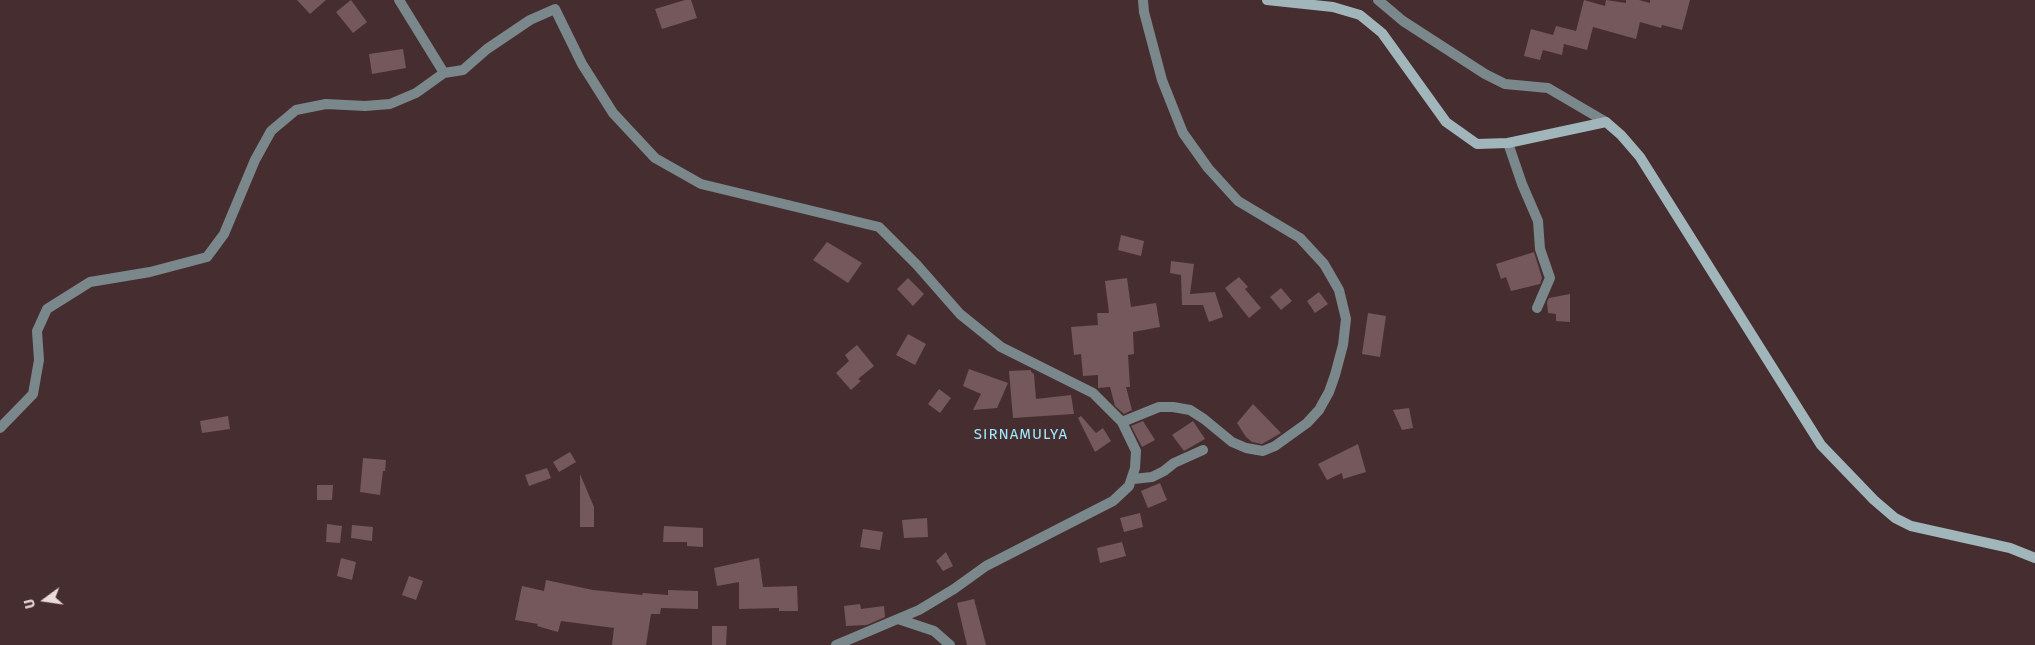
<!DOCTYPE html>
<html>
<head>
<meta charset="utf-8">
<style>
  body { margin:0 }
  #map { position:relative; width:2035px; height:645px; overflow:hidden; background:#462e30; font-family:"Fira Sans",sans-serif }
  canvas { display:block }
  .north { position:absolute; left:20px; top:575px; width:50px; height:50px; -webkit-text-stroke:4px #462e30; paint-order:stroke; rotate:256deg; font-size:14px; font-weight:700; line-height:20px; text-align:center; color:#ecdbdc }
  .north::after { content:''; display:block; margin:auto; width:18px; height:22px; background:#ecdbdc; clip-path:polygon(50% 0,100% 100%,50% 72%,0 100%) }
</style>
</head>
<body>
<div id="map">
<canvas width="2035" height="645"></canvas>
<div class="north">U</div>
</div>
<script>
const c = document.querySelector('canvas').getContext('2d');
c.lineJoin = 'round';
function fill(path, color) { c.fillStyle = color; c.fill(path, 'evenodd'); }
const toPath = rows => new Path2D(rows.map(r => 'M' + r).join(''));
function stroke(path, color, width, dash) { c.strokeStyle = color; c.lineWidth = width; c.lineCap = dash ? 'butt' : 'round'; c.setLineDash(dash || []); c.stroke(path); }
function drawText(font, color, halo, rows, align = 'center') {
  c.font = font + ' "Fira Sans",sans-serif'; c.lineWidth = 4.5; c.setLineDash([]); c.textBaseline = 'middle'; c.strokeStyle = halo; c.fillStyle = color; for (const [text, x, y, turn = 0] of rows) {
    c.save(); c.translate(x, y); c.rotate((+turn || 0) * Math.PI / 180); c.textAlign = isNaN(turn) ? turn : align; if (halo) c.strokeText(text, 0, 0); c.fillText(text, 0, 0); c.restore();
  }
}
const building = toPath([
  [297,0,326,0,310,14],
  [351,0,367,22,353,33,336,12],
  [685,0,691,0,697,18,662,29,655,9],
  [1584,0,1605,6,1606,0,1626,3,1626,0,1639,0,1650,3,1650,0,1690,0,1682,30,1662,25,1661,28,1640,22,1636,39,1593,27,1587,50,1564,44,1562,55,1543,50,1540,60,1524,56,1531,29,1553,35,1556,26,1576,31],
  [403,49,406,68,372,74,369,54],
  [1121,235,1144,241,1141,256,1118,250],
  [827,242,862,263,848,283,813,260],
  [1534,252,1542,278,1540,284,1511,291,1506,277,1501,279,1496,264],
  [1171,261,1194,264,1190,294,1215,292,1223,317,1209,322,1203,305,1182,305,1181,275,1170,273],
  [1239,277,1248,287,1245,289,1261,308,1249,318,1225,288],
  [908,278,924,294,913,306,897,289],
  [1127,278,1131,307,1156,303,1160,327,1133,332,1134,354,1128,355,1130,387,1126,387,1132,410,1124,414,1115,406,1110,387,1098,388,1098,375,1083,376,1081,354,1074,355,1071,327,1098,325,1097,313,1109,313,1105,281],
  [1281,288,1292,301,1281,310,1270,297],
  [1319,292,1328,304,1315,313,1307,301],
  [1570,294,1570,322,1556,321,1556,314,1548,313,1547,302,1549,298],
  [1368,313,1386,316,1380,357,1362,354],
  [908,334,926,344,915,365,896,355],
  [857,345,874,366,858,379,861,381,851,390,836,373,849,361,845,355],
  [969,369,1008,383,997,408,973,410,981,394,963,386],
  [1031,370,1031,372,1034,374,1036,399,1071,395,1074,414,1013,418,1009,371],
  [939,389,951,398,940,413,928,404],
  [1253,404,1281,433,1262,444,1252,442,1246,437,1237,423],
  [1409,408,1413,428,1402,430,1393,410],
  [228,416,230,429,202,433,200,421],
  [1081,416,1096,433,1103,428,1111,441,1095,452,1078,418],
  [1143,421,1155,440,1142,447,1131,426],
  [1193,421,1205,439,1184,451,1172,435],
  [1358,444,1366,472,1343,479,1342,473,1327,480,1318,464],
  [570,452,576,462,559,472,553,462],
  [363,458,386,460,385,471,383,471,380,495,360,492],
  [547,468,551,478,529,486,525,475],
  [580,474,594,507,594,527,580,527],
  [1160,483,1167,500,1148,508,1141,491],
  [317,485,333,485,332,500,317,500],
  [1140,513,1143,527,1124,532,1120,518],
  [927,518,928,537,904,538,902,520],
  [327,524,342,526,340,543,326,542],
  [352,525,373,527,372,541,351,538],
  [664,526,703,528,703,547,687,546,687,542,663,542],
  [863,529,883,532,880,550,860,547],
  [1122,542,1126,556,1100,563,1097,548],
  [946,552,953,566,943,571,936,561],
  [341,558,356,562,352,580,337,576],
  [759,558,763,587,797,586,798,611,779,611,779,608,739,609,739,582,717,586,714,568],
  [409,576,423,581,416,600,402,595],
  [546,580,593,590,642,595,643,593,668,595,668,590,698,591,698,609,661,608,660,614,651,614,646,645,612,645,614,628,561,621,558,632,537,626,538,624,515,620,522,586,544,591],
  [974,599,986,645,967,645,957,603],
  [860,604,861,609,884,606,885,617,867,625,846,626,844,606],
  [712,626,727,626,726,645,712,645]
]);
const minor = toPath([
  [399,0,444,73,463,70,487,49,530,20,555,9,582,64,613,113,655,158,701,184,879,227,917,265,960,314,1001,347,1093,393,1122,422,1136,451,1135,468,1129,486,1113,501,986,566,954,589,919,610,836,645],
  [1378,0,1403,21,1485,74,1505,84,1548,88,1606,122],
  [1508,143,1522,184,1538,221,1540,249,1550,278,1537,308],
  [1122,422,1159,407,1173,407,1190,410,1204,419,1232,442,1246,448,1263,451,1275,446,1307,423,1319,410,1329,392,1335,375,1343,345,1346,319,1339,290,1324,264,1300,238,1238,201,1208,168,1183,133,1162,80,1144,12,1143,0],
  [0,428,33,394,39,360,37,331,47,309,90,282,150,272,207,257,224,234,255,160,271,131,296,110,326,104,365,106,390,104,416,93,444,73],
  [1133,479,1152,477,1164,471,1174,463,1203,450],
  [898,619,934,631,950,645]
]);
const secondary = toPath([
  [1267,0,1333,7,1360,15,1382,33,1446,122,1477,144,1508,143,1606,122,1621,135,1640,157,1821,445,1874,500,1895,518,1911,526,2010,548,2035,558]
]);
const quarterNames = [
  ["SIRNAMULYA",1021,435]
];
fill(building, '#74585b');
stroke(minor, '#7a878b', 10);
stroke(secondary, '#a1b6bb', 10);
c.letterSpacing = '1px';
drawText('15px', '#9de9fd', '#462e30', quarterNames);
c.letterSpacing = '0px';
</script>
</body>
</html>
